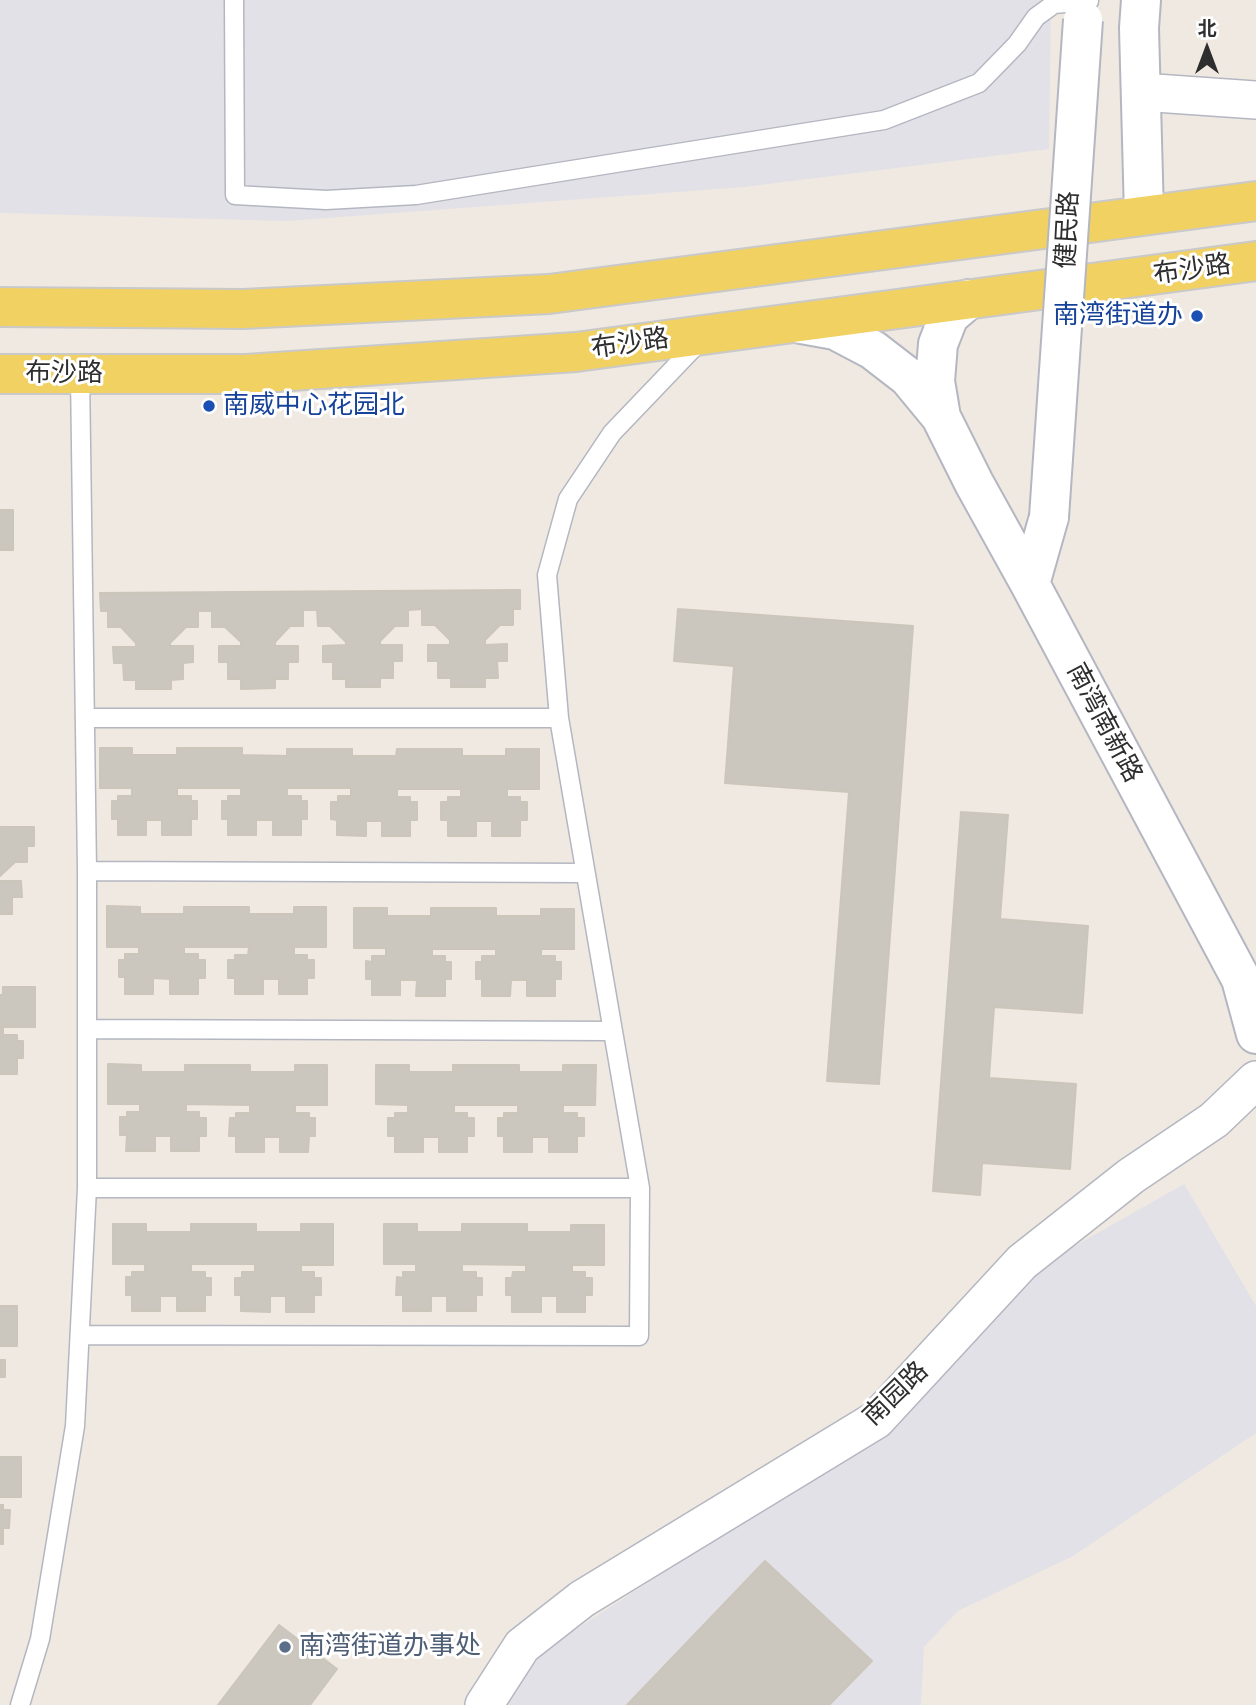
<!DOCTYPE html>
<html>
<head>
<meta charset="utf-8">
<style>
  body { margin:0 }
  #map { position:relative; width:1256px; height:1705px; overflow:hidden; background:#efe9e1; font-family:"PT Sans Narrow","Noto Sans SC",sans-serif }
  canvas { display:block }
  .north { position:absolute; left:1172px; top:14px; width:70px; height:70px; -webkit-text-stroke:5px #fff; paint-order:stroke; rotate:0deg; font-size:19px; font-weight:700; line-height:28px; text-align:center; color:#2e2e2e }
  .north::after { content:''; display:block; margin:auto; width:24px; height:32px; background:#2e2e2e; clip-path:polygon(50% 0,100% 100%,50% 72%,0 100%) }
</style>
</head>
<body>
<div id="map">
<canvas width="1256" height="1705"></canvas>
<div class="north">北</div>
</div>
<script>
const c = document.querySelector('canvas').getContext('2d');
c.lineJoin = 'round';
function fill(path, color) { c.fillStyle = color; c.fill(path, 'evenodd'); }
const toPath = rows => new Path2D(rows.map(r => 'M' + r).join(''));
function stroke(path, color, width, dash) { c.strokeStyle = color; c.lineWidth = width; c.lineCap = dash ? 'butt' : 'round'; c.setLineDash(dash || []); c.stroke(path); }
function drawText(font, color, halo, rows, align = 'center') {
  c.font = font + ' "PT Sans Narrow","Noto Sans SC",sans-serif'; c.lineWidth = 6; c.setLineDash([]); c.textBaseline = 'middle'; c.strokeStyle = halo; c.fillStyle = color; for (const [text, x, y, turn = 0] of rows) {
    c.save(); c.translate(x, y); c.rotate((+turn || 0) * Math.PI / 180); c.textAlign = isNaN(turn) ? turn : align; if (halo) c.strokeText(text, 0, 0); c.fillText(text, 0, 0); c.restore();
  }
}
const industrial = toPath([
  [0,0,1051,0,1049,149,744,187,287,221,0,213],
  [1184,1184,1256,1306,1256,1433,1073,1556,958,1611,924,1647,921,1705,502,1705,532,1658,887,1427,1036,1268]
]);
const building = toPath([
  [0,510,13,510,13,550,0,550,0,510],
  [520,590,520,609,513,609,513,625,500,625,485,640,485,645,507,644,507,661,497,661,498,678,485,678,485,687,451,687,451,678,438,678,438,661,428,661,428,645,450,645,450,640,435,625,422,625,422,609,408,610,408,626,395,626,380,641,380,645,402,645,402,661,393,661,393,678,380,678,380,687,346,687,346,679,333,679,333,662,323,662,323,646,346,645,346,642,330,626,318,626,317,610,303,610,303,626,290,626,275,642,275,646,298,646,298,662,288,662,288,679,275,679,275,688,241,689,241,679,228,679,228,662,219,662,219,646,241,646,241,642,225,627,212,627,212,611,198,611,198,627,186,627,170,643,170,646,193,646,193,662,183,663,183,679,171,680,171,689,136,689,136,680,124,680,123,663,114,663,113,647,136,647,136,643,121,627,108,627,108,611,101,611,100,593,520,590],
  [678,609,913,626,879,1084,827,1081,849,792,725,783,734,666,674,661,678,609],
  [100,748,132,748,132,755,177,755,177,748,242,748,242,755,287,756,287,749,352,749,352,756,396,756,397,749,462,749,462,756,506,756,506,749,539,749,539,789,507,789,507,797,520,797,520,802,527,802,527,820,520,820,520,836,492,836,492,821,476,821,476,836,448,836,448,820,441,820,441,802,448,802,448,797,461,797,461,789,397,789,397,797,410,797,410,802,417,802,417,820,410,820,410,836,382,836,382,821,366,821,366,836,337,835,337,820,331,819,331,802,338,802,338,796,351,796,351,788,287,788,287,796,301,796,301,801,307,801,307,819,301,819,301,835,273,835,273,820,256,820,256,835,228,835,228,819,222,819,222,801,228,801,228,796,241,796,241,788,177,788,177,796,191,796,191,801,197,801,197,819,191,819,191,835,162,835,162,820,146,820,146,835,118,835,118,819,112,819,112,801,118,801,118,796,132,796,132,788,100,788,100,748],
  [961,812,1008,815,1000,919,1088,926,1082,1013,994,1007,989,1078,1076,1084,1070,1169,982,1163,980,1195,933,1191,961,812],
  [0,827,34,827,34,846,27,846,27,862,15,862,0,876,0,827],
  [0,881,21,881,22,897,12,897,12,914,0,914,0,881],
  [107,906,140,907,140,914,184,914,184,907,249,907,249,914,294,914,294,907,326,907,326,947,294,947,294,955,307,955,307,960,314,960,314,978,307,978,307,994,279,994,279,979,263,979,263,994,235,994,235,978,228,978,228,960,235,960,235,955,248,955,249,947,184,947,184,954,198,954,198,960,205,960,205,978,198,978,198,994,170,994,170,979,153,978,153,994,125,994,125,977,119,977,119,960,125,960,125,954,139,954,139,947,107,947,107,906],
  [354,908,387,908,387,916,431,916,431,908,496,908,496,916,541,916,541,909,574,909,574,949,541,949,541,956,555,956,555,962,561,962,561,979,555,979,555,996,527,996,527,980,511,980,510,996,482,996,482,979,476,979,476,962,482,962,482,956,496,956,496,949,432,949,432,956,445,956,445,962,451,962,451,979,445,979,445,996,416,996,417,980,400,980,400,995,372,995,372,979,366,979,366,961,372,962,372,956,386,956,386,948,354,948,354,908],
  [3,987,35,987,35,1027,3,1027,3,1035,17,1035,17,1041,23,1041,23,1058,17,1058,17,1074,0,1074,0,995,3,995,3,987],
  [108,1064,141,1065,141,1072,185,1072,185,1065,250,1065,250,1072,295,1072,295,1065,327,1065,327,1105,295,1105,295,1113,309,1113,309,1118,315,1118,315,1136,309,1136,308,1152,280,1152,280,1137,264,1137,264,1152,236,1152,236,1136,229,1136,230,1118,236,1118,236,1113,250,1113,250,1105,186,1104,186,1112,199,1112,199,1118,206,1118,206,1136,199,1136,199,1151,171,1151,171,1136,155,1136,155,1151,126,1151,127,1135,120,1135,120,1117,127,1117,127,1112,140,1112,140,1104,108,1104,108,1064],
  [376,1065,409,1065,409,1072,453,1072,453,1065,519,1065,519,1072,563,1072,563,1065,596,1065,595,1105,563,1105,563,1113,577,1113,577,1118,584,1118,584,1136,577,1136,577,1152,549,1152,549,1137,532,1137,532,1152,504,1152,504,1136,498,1136,498,1118,504,1118,504,1113,518,1113,518,1105,454,1105,454,1113,467,1113,467,1118,474,1118,474,1136,467,1136,467,1152,439,1152,439,1137,423,1137,423,1152,395,1152,395,1136,388,1136,388,1118,395,1118,395,1113,408,1113,408,1105,376,1104,376,1065],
  [113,1224,146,1224,146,1232,191,1232,191,1224,256,1224,256,1232,301,1232,301,1224,333,1224,333,1265,301,1265,301,1272,314,1272,314,1278,321,1278,321,1295,314,1295,314,1312,286,1312,286,1296,270,1296,270,1312,241,1311,241,1295,235,1295,235,1278,242,1278,242,1272,255,1272,255,1264,191,1264,191,1272,205,1272,205,1278,211,1278,211,1295,205,1295,205,1311,177,1311,177,1296,160,1296,160,1311,132,1311,132,1295,126,1295,126,1277,132,1277,132,1272,145,1272,145,1264,113,1264,113,1224],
  [384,1224,417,1224,417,1232,462,1232,462,1224,527,1224,527,1232,571,1232,571,1225,604,1225,604,1265,572,1265,572,1272,585,1272,585,1278,592,1278,592,1295,585,1295,585,1312,557,1312,557,1296,541,1296,541,1312,512,1312,512,1295,506,1295,506,1278,512,1278,513,1272,526,1272,526,1265,462,1264,462,1272,476,1272,476,1278,482,1278,482,1295,476,1295,476,1311,447,1311,447,1296,431,1296,431,1311,403,1311,403,1295,396,1295,397,1277,403,1278,403,1272,416,1272,416,1264,384,1264,384,1224],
  [0,1306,17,1306,17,1346,0,1346,0,1306],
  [0,1360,5,1360,5,1377,0,1377,0,1360],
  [0,1457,21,1457,21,1497,0,1497,0,1457],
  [0,1505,3,1505,3,1510,10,1510,9,1528,3,1528,3,1544,0,1544,0,1505],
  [765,1561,872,1661,829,1705,627,1705,765,1561],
  [279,1625,337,1669,310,1705,218,1705,279,1625]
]);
const lane = toPath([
  [234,0,235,195,326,200,416,195,884,120,979,83,1017,44,1036,17,1054,4,1089,1],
  [85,718,559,718],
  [87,871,585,873],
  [87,1029,612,1031],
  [87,1188,640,1188],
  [80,1335,639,1336,640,1188,559,718,547,575,568,499,612,433,701,340],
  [20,1705,40,1639,75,1426,87,1188,87,871,80,374]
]);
const street = toPath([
  [1141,92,1256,100],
  [484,1705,522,1646,582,1599,876,1420,1022,1262,1131,1176,1214,1120,1256,1080]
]);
const secondary = toPath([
  [1141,0,1139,28,1144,215],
  [796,323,835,330,873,350,908,377,941,417,974,483,1030,584,1241,979,1256,1034],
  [941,417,935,381,938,344,949,316,969,299],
  [1030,584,1049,517]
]);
const primary = toPath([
  [0,307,243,309,549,294,1256,201],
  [0,374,246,374,576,352,1256,261]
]);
const secondaryBridge = toPath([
  [1049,517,1083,20]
]);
const markers = [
  [1197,316,7,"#1a4fb4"],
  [209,406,7,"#1a4fb4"],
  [285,1647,7,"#5c6f8a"]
];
const streetNames = [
  ["健民路",1068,230,-87],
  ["布沙路",1192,270,-8],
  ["布沙路",630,344,-8],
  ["布沙路",64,374],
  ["南湾南新路",1104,723,62],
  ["南园路",896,1394,-44]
];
const transitNames = [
  ["南湾街道办",1183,316],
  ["南威中心花园北",223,406,"left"]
];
const serviceNames = [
  ["南湾街道办事处",299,1647]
];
fill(industrial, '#e3e1e8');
fill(building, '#cbc7bf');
stroke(building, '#cbc5ba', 2);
stroke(lane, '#b4b7c1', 21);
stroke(street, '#b4b7c1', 40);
stroke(secondary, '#b4b7c1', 42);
stroke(primary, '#c9c9c9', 42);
stroke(lane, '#fff', 18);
stroke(street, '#fff', 37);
stroke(secondary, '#fff', 38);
stroke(primary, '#f2d163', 38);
stroke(secondaryBridge, '#b4b7c1', 42, []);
stroke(secondaryBridge, '#fff', 38);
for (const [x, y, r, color] of markers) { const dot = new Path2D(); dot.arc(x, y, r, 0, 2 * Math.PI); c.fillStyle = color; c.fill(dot); stroke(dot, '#fff', 2.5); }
drawText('26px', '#2e2e2e', '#fff', streetNames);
drawText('26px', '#164399', '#fff', transitNames, 'right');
drawText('26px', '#4e5e75', '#fff', serviceNames, 'left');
</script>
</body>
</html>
